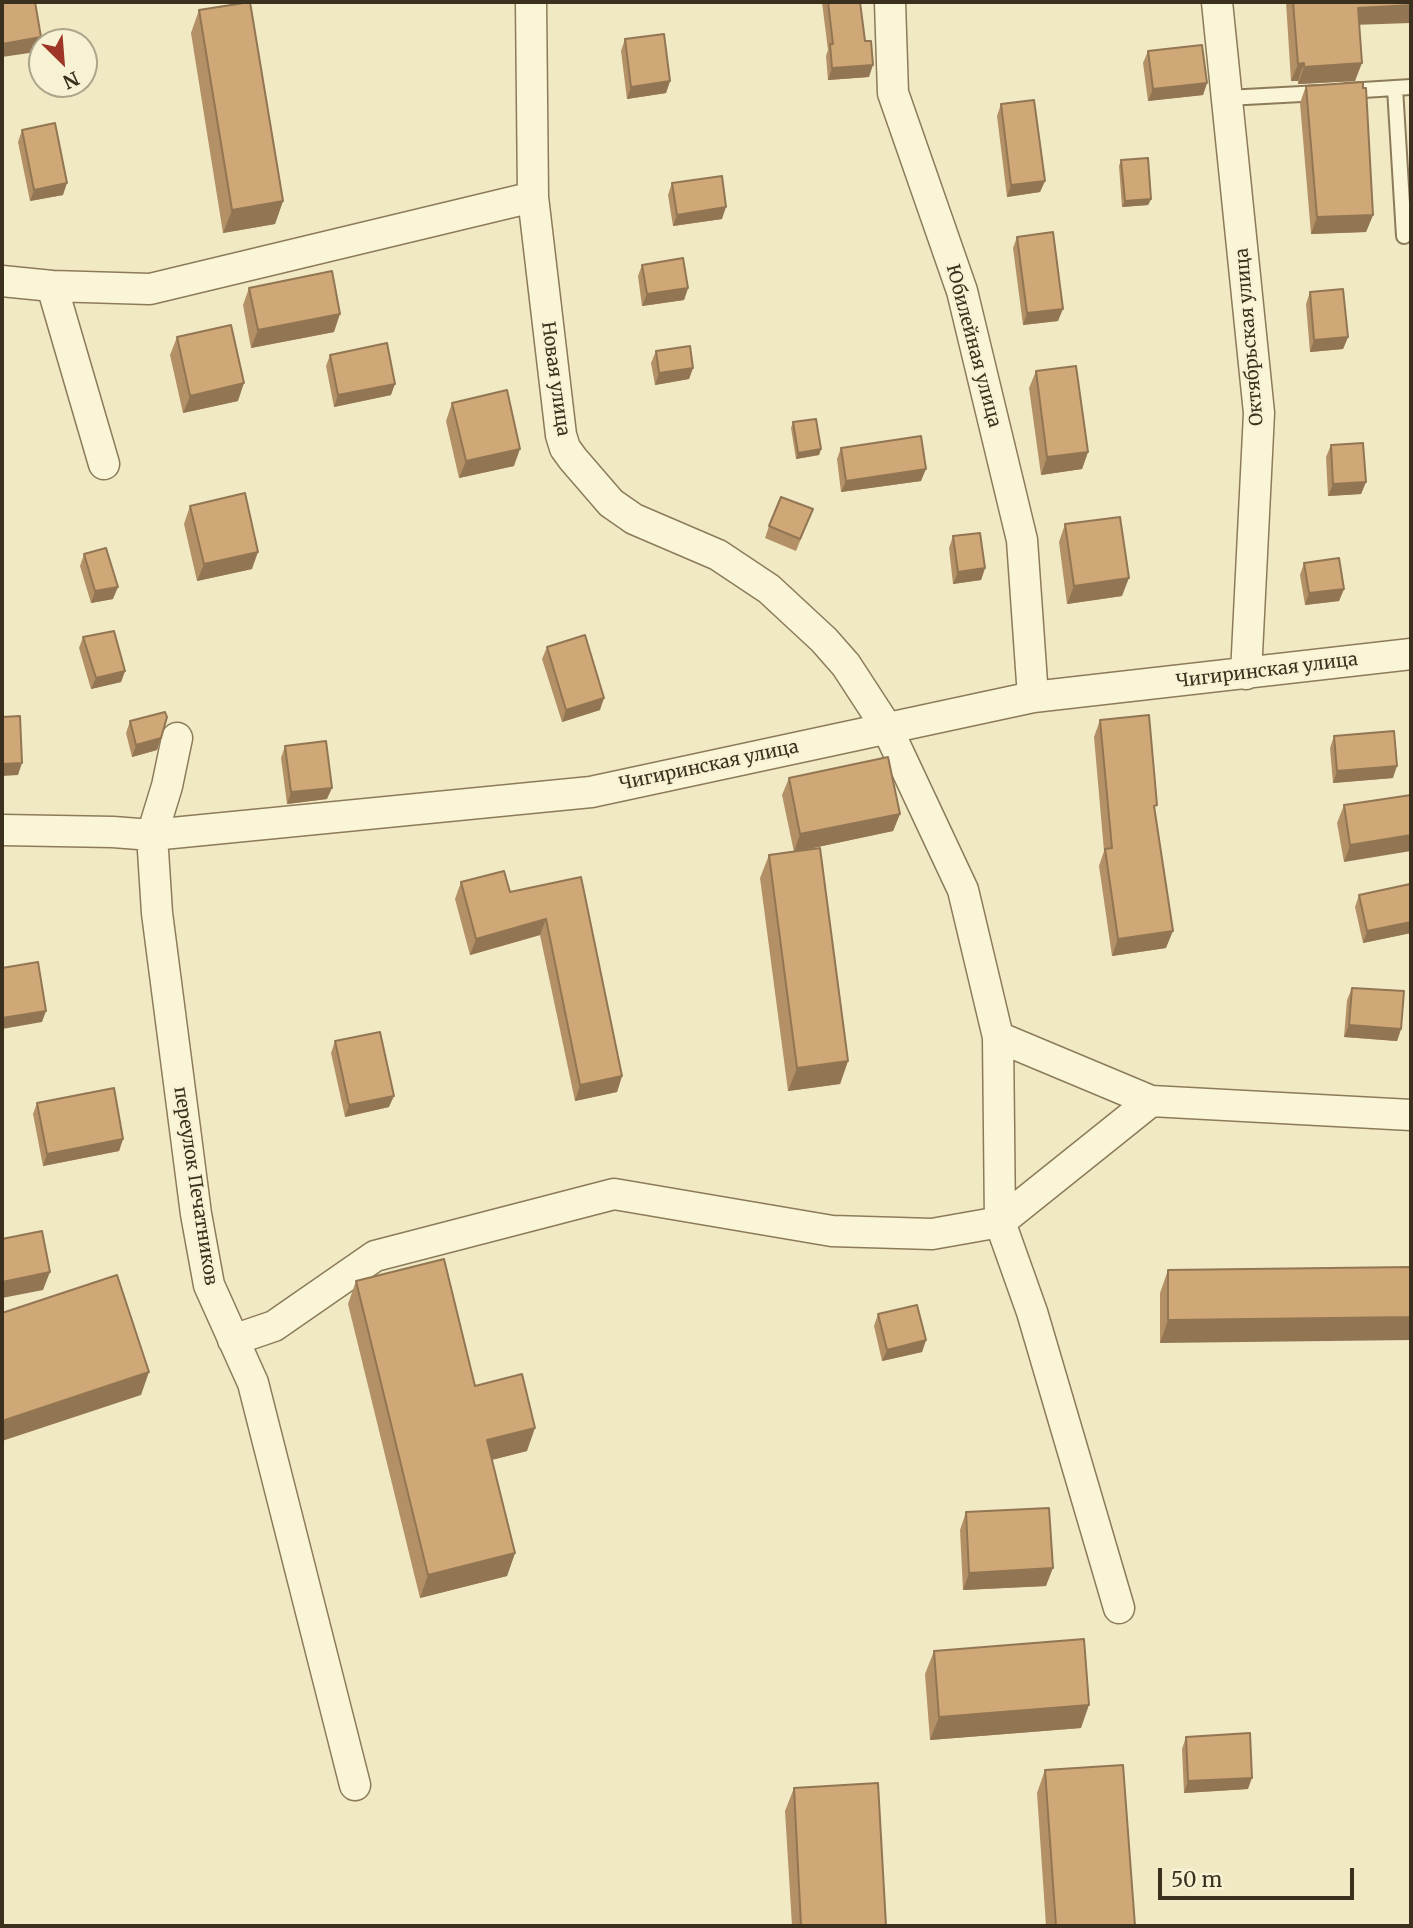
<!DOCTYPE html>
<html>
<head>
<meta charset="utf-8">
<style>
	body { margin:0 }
	#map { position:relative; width:1413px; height:1928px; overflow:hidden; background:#f0e9c3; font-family:Merriweather,serif }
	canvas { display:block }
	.frame { position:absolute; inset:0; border:4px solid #3b301e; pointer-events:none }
	.north { position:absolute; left:28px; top:28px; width:70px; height:70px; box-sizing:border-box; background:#f7f2d3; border:2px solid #aca48b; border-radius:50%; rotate:155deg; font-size:19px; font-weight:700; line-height:28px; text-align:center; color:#3b301e }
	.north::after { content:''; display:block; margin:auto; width:24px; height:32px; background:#9e3526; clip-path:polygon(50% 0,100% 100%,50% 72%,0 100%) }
	.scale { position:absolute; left:1158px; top:1868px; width:196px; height:32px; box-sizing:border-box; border:4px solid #3b301e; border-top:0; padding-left:9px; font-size:21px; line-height:24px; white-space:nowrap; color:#3b301e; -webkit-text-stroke:5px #f7f2d3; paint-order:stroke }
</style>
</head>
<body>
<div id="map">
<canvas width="1413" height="1928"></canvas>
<div class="frame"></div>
<div class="north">N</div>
<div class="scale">50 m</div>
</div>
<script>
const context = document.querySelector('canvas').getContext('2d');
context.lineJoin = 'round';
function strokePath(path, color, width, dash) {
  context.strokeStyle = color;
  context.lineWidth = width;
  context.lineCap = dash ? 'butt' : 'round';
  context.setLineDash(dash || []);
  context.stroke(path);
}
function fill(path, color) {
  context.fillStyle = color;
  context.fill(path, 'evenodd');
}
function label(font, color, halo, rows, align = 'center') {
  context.font = font + ' Merriweather,serif';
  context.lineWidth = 5;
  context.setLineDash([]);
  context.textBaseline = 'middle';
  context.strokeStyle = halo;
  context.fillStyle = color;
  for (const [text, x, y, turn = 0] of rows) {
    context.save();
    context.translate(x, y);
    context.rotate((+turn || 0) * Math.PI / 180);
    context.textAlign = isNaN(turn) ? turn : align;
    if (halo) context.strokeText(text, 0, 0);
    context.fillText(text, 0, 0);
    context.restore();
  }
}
const lane = new Path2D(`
	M1395,88L1404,236
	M1347,91L1411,87
	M1227,98L1320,93`);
const street = new Path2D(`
	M531,2L533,197L561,435L565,448L573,459L611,503L634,519L718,555L769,589L824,640L846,665L887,728L963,890L998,1037L1000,1222L1032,1312L1119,1608
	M890,2L893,93L962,291L1022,540L1033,697
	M1217,2L1259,413L1246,674
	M2,281L52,286L150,289L533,197
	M52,286L104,464
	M177,738L167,786L152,835L157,913L196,1214L209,1285L253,1383L355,1785
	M2,830L113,832L152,835L591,792L1033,697L1411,654
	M998,1037L1151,1101
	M233,1340L274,1326L375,1256L614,1194L832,1231L932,1234L1000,1222L1151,1101L1411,1115`);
strokePath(lane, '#8c7b59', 18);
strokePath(street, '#8c7b59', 33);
strokePath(lane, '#faf5d7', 14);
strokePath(street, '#faf5d7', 30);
fill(new Path2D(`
	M822,2H860L869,77L828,80L826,56L828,50Z
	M1286,2H1411L1359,25L1355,81L1298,84V81H1291Z
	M199,10L283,201L275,224L223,233L191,33Z
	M625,39L670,81L666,93L627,99L621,51Z
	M1148,51L1207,83L1203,95L1148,101L1143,63Z
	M1306,86L1373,215L1366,232L1311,234L1300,103Z
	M1001,104L1045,181L1040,192L1007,197L997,116Z
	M22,130L63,195L30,201L18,142Z
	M1121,160L1151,199L1148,205L1122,207L1119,166Z
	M672,183L722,219L673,226L668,195Z
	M1017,237L1058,321L1023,325L1013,248Z
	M642,265L688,288L684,300L642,306L638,276Z
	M249,288L334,332L251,348L243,305Z
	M1310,292L1348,337L1343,349L1310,352L1306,304Z
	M177,337L238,401L183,413L170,355Z
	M656,351L693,368L689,379L655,385L651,363Z
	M330,355L391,395L334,407L326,366Z
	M1036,371L1088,452L1082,469L1041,475L1029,388Z
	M452,403L514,466L459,478L446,421Z
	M793,422L821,449L819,455L796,459L791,428Z
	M1331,445L1366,482L1361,494L1328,496L1326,457Z
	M841,448L921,481L841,492L837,459Z
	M190,506L252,569L197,581L184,524Z
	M813,509L796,551L765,538L769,526Z
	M1065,524L1122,596L1067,604L1059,542Z
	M953,536L985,568L981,580L953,584L949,548Z
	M84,554L113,599L91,603L80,566Z
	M1304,563L1344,589L1339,601L1305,605L1300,575Z
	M83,637L125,671L121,682L91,689L79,648Z
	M547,647L600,710L562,722L542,659Z
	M1100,720L1155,811L1166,948L1112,956L1099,866L1104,851L1094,737Z
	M130,721L161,738L157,750L132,757L126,733Z
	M1334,736L1393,778L1333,783L1330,748Z
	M285,746L327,799L287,804L281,758Z
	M789,778L900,814L893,831L794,852L782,795Z
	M1411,795L1344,862L1337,823L1344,805Z
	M769,855L848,1061L840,1084L788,1091L760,878Z
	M581,877L622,1076L617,1092L575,1101L540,935L470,955L455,899L461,882L510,892Z
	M1411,892V933L1363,943L1355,907L1359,895Z
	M1352,988L1401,1029L1397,1041L1344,1037L1347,1000Z
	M335,1041L389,1107L345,1117L331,1053Z
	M37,1103L123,1139L119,1151L43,1166L33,1114Z
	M1411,1267L1160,1343V1293L1168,1270Z
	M356,1281L475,1386L527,1451L492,1460L515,1553L507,1576L420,1598L348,1304Z
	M878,1314L926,1340L922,1352L882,1361L874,1326Z
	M966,1512L1046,1586L963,1590L960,1530Z
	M934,1651L1081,1728L930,1740L925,1674Z
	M1186,1737L1248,1789L1184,1793L1182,1749Z
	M1045,1770L1135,1926H1046L1037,1793Z
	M794,1788L886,1926H792L785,1811Z`), '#b39066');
fill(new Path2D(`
	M1411,5V23L1352,25L1358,8Z
	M41,37L36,52L2,57V44Z
	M1304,63L1298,81H1291L1298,64Z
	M1362,63L1355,81L1298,84L1304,67Z
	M873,65L869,77L828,80L832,68Z
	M670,81L666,93L627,99L631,87Z
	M1207,83L1203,95L1148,101L1153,89Z
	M1045,181L1040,192L1007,197L1011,185Z
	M67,183L63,195L30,201L34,190Z
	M1151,199L1148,205L1122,207L1125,201Z
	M283,201L275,224L223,233L232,210Z
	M726,207L722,219L673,226L677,215Z
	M1373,215L1366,232L1311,234L1317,217Z
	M688,288L684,300L642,306L647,294Z
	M1063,309L1058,321L1023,325L1027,313Z
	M340,314L334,332L251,348L258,330Z
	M1348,337L1343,349L1310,352L1314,340Z
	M693,368L689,379L655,385L659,373Z
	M244,383L238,401L183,413L190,396Z
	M395,384L391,395L334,407L338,395Z
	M520,449L514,466L459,478L466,461Z
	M821,449L819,455L796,459L798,453Z
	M1088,452L1082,469L1041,475L1047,457Z
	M926,469L921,481L841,492L846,481Z
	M1366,482L1361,494L1328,496L1333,484Z
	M258,552L252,569L197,581L204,564Z
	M985,568L981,580L953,584L958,572Z
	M1129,578L1122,596L1067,604L1074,586Z
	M118,587L113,599L91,603L95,591Z
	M1344,589L1339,601L1305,605L1309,593Z
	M125,671L121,682L91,689L96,678Z
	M604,698L600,710L562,722L566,710Z
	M161,738L157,750L132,757L136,745Z
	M22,763L18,775L2,776V764Z
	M1397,766L1393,778L1333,783L1337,771Z
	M332,788L327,799L287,804L291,792Z
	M900,814L893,831L794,852L800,834Z
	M1411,835V851L1344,862L1350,845Z
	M546,919L540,935L470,955L476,939Z
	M1411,922V933L1363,943L1367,931Z
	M1173,931L1166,948L1112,956L1118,939Z
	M46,1011L42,1022L2,1029V1018Z
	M1349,1025L1401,1029L1397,1041L1344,1037Z
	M848,1061L840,1084L788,1091L797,1068Z
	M622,1076L617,1092L575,1101L580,1085Z
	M394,1096L389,1107L345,1117L349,1105Z
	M123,1139L119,1151L43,1166L47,1154Z
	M50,1272L43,1290L2,1298V1282Z
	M1411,1317V1340L1160,1343L1168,1320Z
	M926,1340L922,1352L882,1361L887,1350Z
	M149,1372L141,1395L2,1441V1421Z
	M535,1428L527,1451L479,1463L487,1440Z
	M515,1553L507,1576L420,1598L428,1575Z
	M1053,1568L1046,1586L963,1590L969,1573Z
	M1089,1705L1081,1728L930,1740L939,1717Z
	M1252,1778L1248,1789L1184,1793L1188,1781Z`), '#927653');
const building = new Path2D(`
	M2,2H35L41,37L2,44Z
	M250,2L283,201L232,210L199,10Z
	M828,2H860L865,41H871L873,65L832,68L830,44H833Z
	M1293,2H1411V5L1358,8L1362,63L1304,67V63L1298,64Z
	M664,34L670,81L631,87L625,39Z
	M1202,45L1207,83L1153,89L1148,51Z
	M1363,82V88H1366L1373,215L1317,217L1306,86Z
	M1034,100L1045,181L1011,185L1001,104Z
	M55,123L67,183L34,190L22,130Z
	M1148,158L1151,199L1125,201L1121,160Z
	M722,176L726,207L677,215L672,183Z
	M1053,232L1063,309L1027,313L1017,237Z
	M683,258L688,288L647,294L642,265Z
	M332,271L340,314L258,330L249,288Z
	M1343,289L1348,337L1314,340L1310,292Z
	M231,325L244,383L190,396L177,337Z
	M387,343L395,384L338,395L330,355Z
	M690,346L693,368L659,373L656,351Z
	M1076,366L1088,452L1047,457L1036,371Z
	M507,390L520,449L466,461L452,403Z
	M816,419L821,449L798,453L793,422Z
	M921,436L926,469L846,481L841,448Z
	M1363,443L1366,482L1333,484L1331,445Z
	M245,493L258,552L204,564L190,506Z
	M781,497L813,509L800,539L769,526Z
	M1120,517L1129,578L1074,586L1065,524Z
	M980,533L985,568L958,572L953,536Z
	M106,548L118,587L95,591L84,554Z
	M1339,558L1344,589L1309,593L1304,563Z
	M114,631L125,671L96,678L83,637Z
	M585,635L604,698L566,710L547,647Z
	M165,712L167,717L161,738L136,745L130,721Z
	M1149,715L1157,805L1154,806L1173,931L1118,939L1105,849L1112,848L1100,720Z
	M20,716L22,763L2,764V717Z
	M1394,731L1397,766L1337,771L1334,736Z
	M326,741L332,788L291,792L285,746Z
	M888,757L900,814L800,834L789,778Z
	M1411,795V835L1350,845L1344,805Z
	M820,848L848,1061L797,1068L769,855Z
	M504,871L510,892L581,877L622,1076L580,1085L546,919L476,939L461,882Z
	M1410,884L1411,892V922L1367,931L1359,895Z
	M38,962L46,1011L2,1018V968Z
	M1352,988L1404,991L1401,1029L1349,1025Z
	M380,1032L394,1096L349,1105L335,1041Z
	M114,1088L123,1139L47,1154L37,1103Z
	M42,1231L50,1272L2,1282V1239Z
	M444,1259L475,1386L522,1374L535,1428L487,1440L515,1553L428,1575L356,1281Z
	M1411,1267V1317L1168,1320V1270Z
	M117,1275L149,1372L2,1421V1313Z
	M917,1305L926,1340L887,1350L878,1314Z
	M1049,1508L1053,1568L969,1573L966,1512Z
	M1084,1639L1089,1705L939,1717L934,1651Z
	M1250,1733L1252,1778L1188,1781L1186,1737Z
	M1123,1765L1135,1926H1056L1045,1770Z
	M878,1783L886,1926H801L794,1788Z`);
fill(building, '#d0a877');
strokePath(building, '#927653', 2);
label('18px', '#3b301e', '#f7f2d3', [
	["Октябрьская улица",1250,337,-95],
	["Юбилейная улица",973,346,75],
	["Новая улица",555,379,82],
	["Чигиринская улица",1267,671,-7],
	["Чигиринская улица",709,766,-12],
	["переулок Печатников",195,1186,81]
]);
</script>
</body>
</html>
